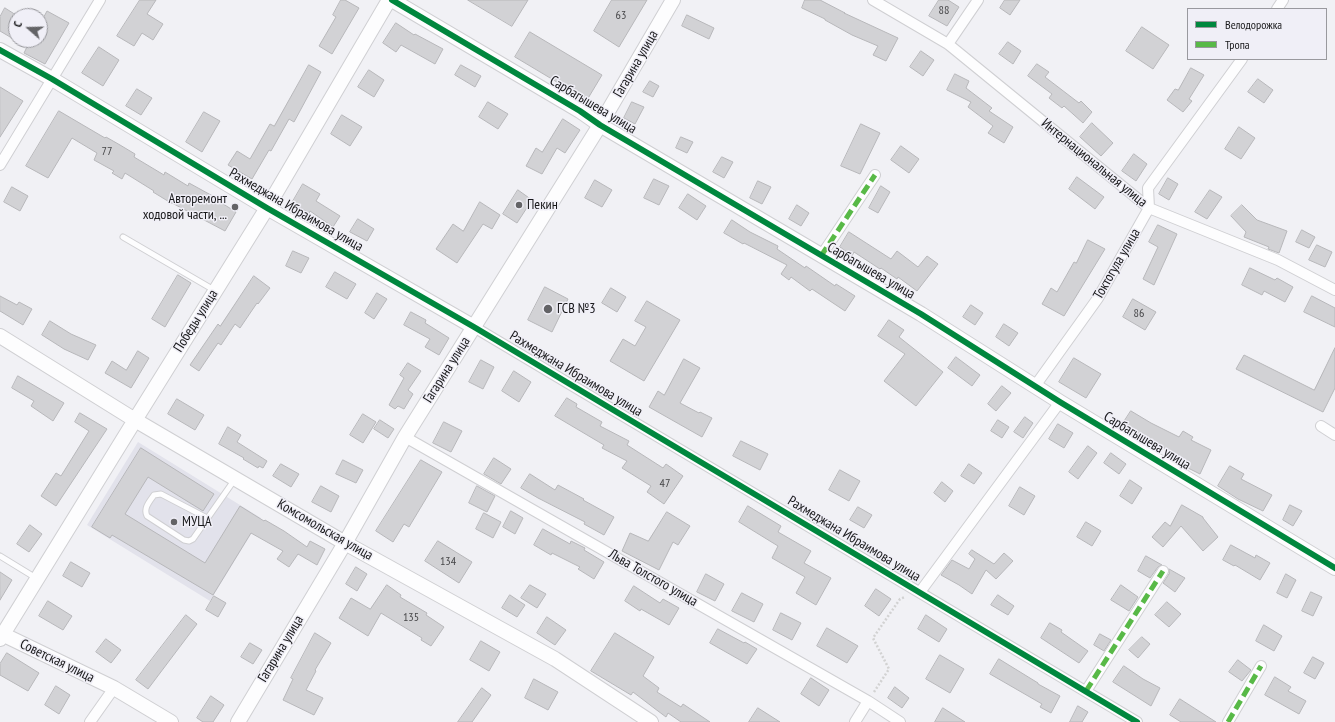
<!DOCTYPE html>
<html>
<head>
<meta charset="utf-8">
<style>
	body { margin:0 }
	#map { position:relative; width:1335px; height:722px; overflow:hidden; background:#f1f1f5; font-family:"PT Sans Narrow",sans-serif }
	canvas { display:block }
	.legend { position:absolute; left:1187px; top:8px; width:140px; height:52px; box-sizing:border-box; background:#f0eff7; border:1px solid #99999e; margin:0; padding:5px 7px; list-style:none; font-size:12px; color:#171719 }
	.legend li { display:flex; align-items:center; gap:8px; height:20px }
	.legend b { width:20px; border:1px solid #99999e }
	.north { position:absolute; left:8px; top:8px; width:40px; height:40px; box-sizing:border-box; background:#f0eff7; border:1px solid #99999e; border-radius:50%; rotate:290deg; font-size:11px; font-weight:700; line-height:16px; text-align:center; color:#171719 }
	.north::after { content:''; display:block; margin:auto; width:14px; height:18px; background:#636366; clip-path:polygon(50% 0,100% 100%,50% 72%,0 100%) }
</style>
</head>
<body>
<div id="map">
<canvas width="1335" height="722"></canvas>
<ul class="legend">
<li><b style="height:5px;background:#00873e"></b>Велодорожка</li>
<li><b style="height:5px;background:#58b947"></b>Тропа</li>
</ul>
<div class="north">С</div>
</div>
<script>
const context = document.querySelector('canvas').getContext('2d');
context.lineJoin = 'round';
function fill(path, color) {
  context.fillStyle = color;
  context.fill(path, 'evenodd');
}
function strokePath(path, color, width, dash) {
  context.strokeStyle = color;
  context.lineWidth = width;
  context.lineCap = dash ? 'butt' : 'round';
  context.setLineDash(dash || []);
  context.stroke(path);
}
function label(font, color, halo, rows, align = 'center') {
  context.font = font + ' "PT Sans Narrow",sans-serif';
  context.lineWidth = 3;
  context.setLineDash([]);
  context.textBaseline = 'middle';
  context.strokeStyle = halo;
  context.fillStyle = color;
  for (const [text, x, y, turn = 0] of rows) {
    context.save();
    context.translate(x, y);
    context.rotate((+turn || 0) * Math.PI / 180);
    context.textAlign = isNaN(turn) ? turn : align;
    if (halo) context.strokeText(text, 0, 0);
    context.fillText(text, 0, 0);
    context.restore();
  }
}
fill(new Path2D(`
	M138,442L261,518L210,601L87,525Z`), '#e2e2eb');
const building = new Path2D(`
	M140,0H156L147,14L163,24L153,40L142,33L134,46L117,36Z
	M341,0H345L359,8L332,54L319,46L336,17L333,15Z
	M468,0H528L512,26Z
	M612,0H647L619,47L594,31Z
	M805,0H820L845,13H844L898,38L886,61L873,55L878,46L852,35L825,20V19L802,8Z
	M939,0H948L959,7L947,26L929,16Z
	M1005,0H1020L1010,15L1000,8Z
	M5,8L16,15V40H40V24L47,11L69,23L45,64L24,53L27,47L0,31V17Z
	M687,15L714,28L709,39L682,26Z
	M396,23L414,35L415,34L443,49L435,64L401,45L396,52L383,43Z
	M1142,27L1169,45L1153,69L1126,51Z
	M530,32L602,75L587,100L515,57Z
	M1008,42L1021,51L1013,64L999,54Z
	M99,47L119,60L103,86L82,73Z
	M921,51L934,60L923,76L910,67Z
	M1037,64L1049,72L1045,77L1079,103L1081,101L1092,112L1083,123L1064,106L1062,108L1049,98L1052,94L1028,76Z
	M309,65L321,72L294,122L289,119L271,151L269,150L252,179L228,165L237,151L250,159L270,124L274,126Z
	M461,65L481,76L475,87L455,75Z
	M1191,68L1204,75L1189,99L1192,101L1183,112L1167,100L1175,89L1178,90Z
	M369,70L384,80L374,97L358,87Z
	M955,74L969,81L966,88L992,108L989,111L1013,127L1004,143L988,133L993,126L968,107L971,102L947,90Z
	M1258,79L1273,90L1264,103L1248,92Z
	M650,81L659,86L653,97L643,92Z
	M0,87L23,101L0,137Z
	M137,89L152,98L141,115L126,106Z
	M488,102L508,114L498,129L479,117Z
	M632,102L644,107L635,124L624,118Z
	M59,111L105,138L106,137L120,145L135,154L134,157L164,175L165,172L188,186L189,183L220,200V202L236,212L225,231L172,203H171L153,192L154,191L125,173L122,179L112,173L114,171L94,160L97,153L72,138L48,178L26,166Z
	M204,112L220,121L202,152L186,142Z
	M342,115L362,127L350,146L331,134Z
	M563,119L580,130L565,153L557,148L542,174L526,166L536,148L542,152Z
	M1092,123L1113,143L1101,156L1080,137Z
	M861,124L880,133L860,174L841,166Z
	M1239,127L1255,138L1241,159L1225,149Z
	M681,137L693,142L687,153L676,148Z
	M901,146L919,159L909,173L891,160Z
	M1134,154L1147,164L1136,181L1122,171Z
	M722,157L733,162L724,178L713,172Z
	M1077,177L1104,197L1095,209L1069,189Z
	M1168,178L1178,184L1169,200L1159,194Z
	M654,179L669,186L659,205L644,198Z
	M595,180L612,190L602,207L585,198Z
	M758,181L771,187L762,204L750,198Z
	M303,184L320,194L316,201L340,216L333,227L310,211L309,213L292,203Z
	M881,186L890,192L878,213L869,208Z
	M12,187L28,196L20,211L4,202Z
	M518,190L532,200L517,223L503,214Z
	M1210,190L1222,197L1207,219L1195,212Z
	M688,194L706,206L697,220L679,208Z
	M480,202L500,215L492,229L483,224L457,263L436,249L453,224L463,231Z
	M797,205L809,213L801,226L789,219Z
	M1242,205L1257,220L1287,231L1279,253L1268,249L1269,247L1244,237L1246,232L1231,216Z
	M358,219L374,229L367,241L350,232Z
	M732,220L750,232L778,246L777,249L805,268L806,266L835,286L836,284L855,296L845,311L812,289L810,291L791,277L789,280L781,274L787,265L744,243L743,244L724,233Z
	M1158,225L1177,234L1154,285L1143,279L1158,247L1149,242Z
	M1302,230L1315,237L1309,248L1296,242Z
	M849,232L891,259L897,251L918,267L927,256L938,264L917,291L898,277L897,279L881,268L880,269L854,252L852,256L840,247Z
	M1088,240L1105,249L1064,316L1042,304L1051,288L1057,292L1074,262L1076,263Z
	M1317,245L1332,252L1325,267L1309,260Z
	M293,251L309,258L301,273L286,266Z
	M1250,268L1275,280L1277,278L1293,287L1285,302L1264,291L1262,295L1242,285Z
	M335,272L356,284L347,299L326,287Z
	M178,275L191,283L165,327L152,319Z
	M254,276L270,288L258,304L257,303L240,328L235,324L221,345L218,343L199,371L190,365L218,324L220,326Z
	M545,287L568,299L552,332L528,320Z
	M611,288L626,297L617,312L602,303Z
	M377,293L387,299L374,319L365,313Z
	M0,296L17,305L19,302L32,309L23,325L0,311Z
	M1312,296L1335,308V327L1304,312Z
	M1133,299L1156,312L1145,330L1123,317Z
	M647,301L680,320L644,381L610,361L623,339L635,346L646,327L635,321Z
	M971,305L983,313L975,325L963,317Z
	M411,312L426,320L425,323L449,338L439,355L425,347L430,339L404,325Z
	M889,320L904,330L899,337L943,372L916,406L884,381L905,354L878,336Z
	M50,321L71,334L96,345L88,360L64,349L42,335Z
	M1004,324L1018,333L1009,346L996,337Z
	M1335,348V388L1323,412L1236,369L1244,355L1314,390Z
	M138,351L149,358L131,388L105,373L112,361L126,370Z
	M956,357L980,375L972,386L948,368Z
	M1074,358L1101,374L1086,398L1059,382Z
	M684,359L700,368L680,403L699,413L700,412L712,418L702,437L649,407L658,391L664,395Z
	M481,360L494,367L483,389L469,382Z
	M408,363L421,371L408,390L413,394L404,409L398,406L395,409L389,405L404,378L400,375Z
	M514,371L531,382L519,402L502,391Z
	M18,376L64,403L53,421L31,406L34,401L12,388Z
	M1002,386L1011,393L996,411L988,404Z
	M567,398L577,404L576,407L602,422L600,426L629,441L627,445L663,468L666,464L683,476L664,504L647,492L651,486L622,468L627,461L602,448L604,445L555,416Z
	M177,399L204,415L195,430L168,414Z
	M1131,411L1151,423L1179,437L1183,431L1193,437L1191,440L1211,450L1200,474L1186,467L1188,463L1161,446L1160,448L1147,442L1148,440L1122,425Z
	M80,413L107,429L56,506L41,496L56,473L61,476L89,431L75,422Z
	M363,414L376,422L363,443L350,435Z
	M1025,417L1033,423L1023,438L1014,432Z
	M380,420L394,429L388,438L374,429Z
	M998,420L1009,427L1002,438L991,431Z
	M444,422L462,431L451,452L433,443Z
	M1058,424L1073,433L1064,448L1049,439Z
	M228,427L241,435L237,442L267,461L263,468L259,466L258,468L243,459L244,458L219,444Z
	M741,441L768,454L760,470L733,456Z
	M1088,446L1097,453L1078,479L1069,472Z
	M141,448L214,494L203,511L148,477L125,514L205,563L240,506L264,521L265,520L284,531L307,547L310,541L325,549L317,565L298,554L289,567L277,559L283,551L251,533L213,595L112,535L110,538L92,527Z
	M1111,453L1126,464L1119,474L1104,463Z
	M494,458L511,469L501,484L484,474Z
	M343,460L363,470L356,483L336,474Z
	M421,460L442,472L409,527L404,524L393,542L376,531Z
	M281,464L299,474L291,487L273,476Z
	M969,464L982,473L974,484L961,476Z
	M1230,466L1244,474L1241,479L1272,495L1263,511L1238,499L1218,486Z
	M840,470L860,481L849,501L829,490Z
	M530,474L555,490L558,485L584,499L583,500L614,517L604,535L584,524L585,522L538,498L521,488Z
	M1130,480L1142,488L1132,504L1120,496Z
	M942,482L953,491L945,502L934,493Z
	M321,486L339,496L331,512L312,502Z
	M477,486L495,496L487,512L469,503Z
	M1020,487L1035,496L1024,515L1009,506Z
	M1182,505L1203,517V518L1218,537L1203,551L1181,526L1163,547L1152,537L1165,522L1170,526Z
	M1290,505L1302,511L1293,526L1283,520Z
	M748,506L781,526L778,532L811,551L804,563L831,578L816,605L796,593L805,577L772,558L778,546L739,522Z
	M858,507L872,515L864,528L850,520Z
	M511,511L523,518L515,534L503,527Z
	M667,512L690,526L678,545L673,542L659,570L622,551L630,533L648,541Z
	M484,513L501,522L493,538L476,529Z
	M1086,522L1101,531L1092,546L1077,537Z
	M30,525L42,534L29,552L17,544Z
	M543,529L570,544L571,541L585,548L584,550L604,562L594,579L578,569L580,567L552,553L551,555L534,545Z
	M438,541L472,562L459,583L425,561Z
	M1231,545L1255,558L1256,555L1270,563L1260,580L1235,565L1234,566L1223,560Z
	M972,550L994,564L1004,553L1013,561L996,579L986,570L972,594L959,585L941,575L952,560L969,569L975,559L969,554Z
	M1146,556L1162,565L1158,567L1150,578L1138,571Z
	M71,562L90,573L82,587L63,576Z
	M356,567L367,574L357,591L346,584Z
	M1169,569L1185,578L1175,592L1163,583L1169,574Z
	M0,572L12,580L0,600Z
	M706,574L724,584L715,601L697,592Z
	M1286,574L1296,580L1287,598L1277,593Z
	M387,585L401,595L400,597L427,613L426,615L444,627L431,646L421,640L422,638L381,613L368,636L339,618L351,598L370,609Z
	M530,585L546,594L537,608L521,598Z
	M1121,585L1138,597L1129,611L1111,600Z
	M634,586L660,603L663,599L679,608L669,625L641,609L640,611L625,601Z
	M876,589L891,599L879,616L865,606Z
	M1311,592L1322,597L1313,616L1302,611Z
	M742,593L763,604L754,622L732,611Z
	M510,595L525,605L517,617L502,608Z
	M998,595L1014,606L1008,615L991,605Z
	M214,596L226,603L218,617L206,610Z
	M48,601L72,616L63,630L39,616Z
	M1167,602L1181,614L1169,627L1155,615Z
	M781,613L801,623L792,640L773,630Z
	M186,615L197,624L148,689L136,680Z
	M926,615L947,629L939,642L918,629Z
	M547,617L566,630L555,645L537,633Z
	M1050,623L1062,630L1061,632L1088,651L1079,663L1041,638Z
	M1264,625L1282,636L1274,651L1256,641Z
	M827,628L858,646L847,663L817,646Z
	M718,629L744,643L745,642L757,649L747,664L710,643Z
	M315,633L331,643L315,670L316,671L306,690L323,698L314,715L283,700L293,679L291,678Z
	M615,633L654,657L643,676L659,688L657,692L681,707L683,704L710,722H681L668,713L666,717L654,708L633,692L631,695L591,671Z
	M1100,634L1111,640L1104,651L1094,645Z
	M1142,637L1150,644L1138,658L1129,650Z
	M106,639L121,650L111,663L96,652Z
	M481,641L500,652L489,671L470,660Z
	M250,643L262,650L253,664L241,657Z
	M7,653L39,673L28,691L0,675V664Z
	M940,655L964,669L950,693L926,679Z
	M1313,657L1324,663L1315,679L1304,673Z
	M999,659L1038,683V684L1060,696L1051,713L1040,707L1042,704L990,674Z
	M1238,660L1251,670L1242,681L1229,672Z
	M1124,666L1143,679L1160,688L1151,706L1113,682Z
	M1275,677L1291,687L1288,691L1306,701L1299,714L1265,695Z
	M811,678L829,690L819,706L801,694Z
	M534,679L558,692L548,710L525,698Z
	M56,686L70,695L59,714L45,705Z
	M895,687L909,698L902,708L888,698Z
	M482,688L491,695L472,722H458Z
	M211,696L224,705L213,722H203L197,718Z
	M1180,699L1216,722H1181L1170,715Z
	M1078,706L1088,712L1082,722H1070Z
	M758,708L780,722H749Z
	M943,708L965,722H935Z`);
fill(building, '#d2d2d5');
strokePath(building, '#b7b7ba', 1);
const lane = new Path2D(`
	M123,237L214,290
	M207,518L161,494L154,495C150,501 143,508 147,516L184,540L189,541L193,539L235,479
	M0,556L36,578`);
const street = new Path2D(`
	M873,0L948,44L1149,208L1278,260L1335,290
	M1277,9L1283,0
	M948,44L978,0
	M0,165L100,0
	M821,256L875,175
	M474,327L1137,722
	M1035,386L1098,298L1149,208L1148,188L1242,59
	M1321,426L1335,435
	M405,437L868,701L900,722
	M920,592L1060,402
	M1086,691L1163,571
	M90,722L114,688
	M855,722L868,701
	M1228,722L1261,666`);
const secondary = new Path2D(`
	M392,0L580,111L600,125L921,314L1060,402L1335,568
	M0,50L52,79L267,208L474,327
	M0,336L135,420L345,543L555,659L651,722
	M0,633L114,688L171,722
	M0,639L135,420L267,208L389,0
	M238,722L345,543L405,437L600,125L673,0`);
strokePath(lane, '#cfcfd2', 7);
strokePath(street, '#cfcfd2', 12);
strokePath(secondary, '#cfcfd2', 16);
strokePath(new Path2D(`
	M874,692L889,669L873,638L900,599L905,597`), '#d2d2d2', 2.5, [2, 2]);
strokePath(lane, '#fdfdfe', 5);
strokePath(street, '#fdfdfe', 10);
strokePath(secondary, '#fdfdfe', 14);
strokePath(new Path2D(`
	M821,256L875,175
	M1086,691L1163,571
	M1228,722L1261,666`), '#58b947', 5, [10, 5]);
strokePath(new Path2D(`
	M392,0L580,111L600,125L921,314L1060,402L1335,568
	M0,50L52,79L267,208L474,327L1137,722`), '#00873e', 6);
for (const [x, y, r, color] of [
	[519,205,4,"#636366"],
	[235,207,4,"#636366"],
	[548,309,5,"#636366"],
	[174,522,4,"#636366"]
]) {
  const dot = new Path2D();
  dot.arc(x, y, r, 0, 2 * Math.PI);
  context.fillStyle = color;
  context.fill(dot);
  strokePath(dot, '#f0eff7', 1.5);
}
label('12px', '#464648', null, [
	["88",944,11],
	["63",621,16],
	["77",107,152],
	["86",1139,314],
	["47",665,484],
	["134",448,562],
	["135",411,618]
]);
label('14px', '#171719', '#f0eff7', [
	["Гагарина улица",636,64,-60],
	["Сарбагышева улица",593,105,31],
	["Интернациональная улица",1094,163,39],
	["Рахмеджана Ибраимова улица",296,210,30],
	["Токтогула улица",1117,264,-60],
	["Сарбагышева улица",871,271,30],
	["Победы улица",196,321,-58],
	["Гагарина улица",447,370,-58],
	["Рахмеджана Ибраимова улица",576,374,31],
	["Сарбагышева улица",1147,441,31],
	["Комсомольская улица",325,530,30],
	["Рахмеджана Ибраимова улица",854,539,31],
	["Льва Толстого улица",653,578,30],
	["Гагарина улица",281,649,-59],
	["Советская улица",57,661,26]
]);
label('14px', '#171719', '#f0eff7', [
	["Авторемонт",227,199,"right"],
	["ходовой части, ...",227,215,"right"],
	["Пекин",527,205],
	["ГСВ №3",557,309],
	["МУЦА",182,522]
], 'left');
</script>
</body>
</html>
